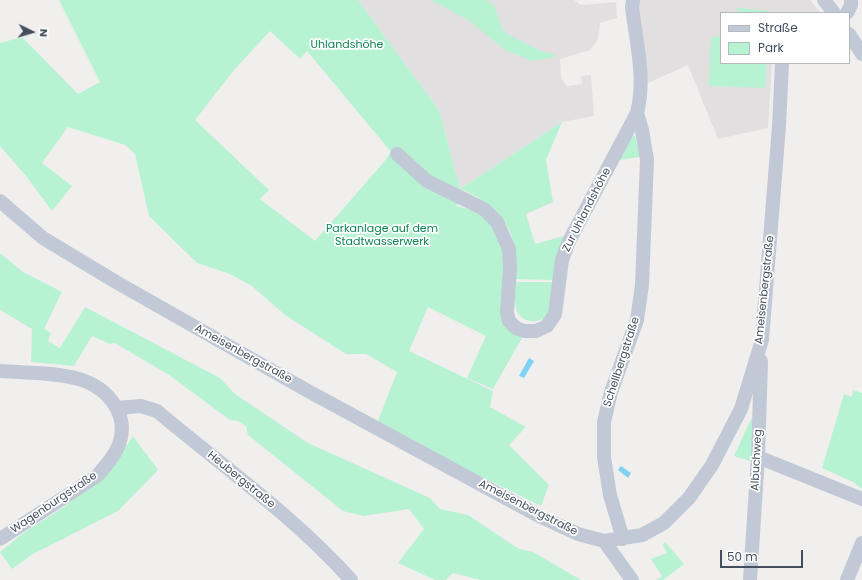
<!DOCTYPE html>
<html>
<head>
<meta charset="utf-8">
<style>
	body { margin:0 }
	#map { position:relative; width:862px; height:580px; overflow:hidden; background:#f1eeee; font-family:Poppins,sans-serif }
	canvas { display:block }
	.legend { position:absolute; left:720px; top:12px; width:130px; height:52px; box-sizing:border-box; background:#fff; border:1px solid #b4b9be; margin:0; padding:5px 7px; list-style:none; font-size:12px; color:#444f5d }
	.legend li { display:flex; align-items:center; gap:8px; height:20px }
	.legend b { width:20px; border:1px solid #b4b9be }
	.north { position:absolute; left:12px; top:12px; width:40px; height:40px; -webkit-text-stroke:3px #fff; paint-order:stroke; rotate:95deg; font-size:11px; font-weight:700; line-height:16px; text-align:center; color:#444f5d }
	.north::after { content:''; display:block; margin:auto; width:14px; height:18px; background:#444f5d; clip-path:polygon(50% 0,100% 100%,50% 72%,0 100%) }
	.scale { position:absolute; left:720px; top:550px; width:83px; height:18px; box-sizing:border-box; border:2px solid #444f5d; border-top:0; padding-left:5px; font-size:12px; line-height:14px; white-space:nowrap; color:#444f5d; -webkit-text-stroke:3px #fff; paint-order:stroke }
</style>
</head>
<body>
<div id="map">
<canvas width="862" height="580"></canvas>
<ul class="legend">
<li><b style="height:5px;background:#c0c9d5"></b>Straße</li>
<li><b style="height:11px;background:#b7f3d3"></b>Park</li>
</ul>
<div class="north">N</div>
<div class="scale">50 m</div>
</div>
<script>
const context = document.querySelector('canvas').getContext('2d');
context.lineJoin = 'round';
function fill(path, color) {
  context.fillStyle = color;
  context.fill(path, 'evenodd');
}
function strokePath(path, color, width, dash) {
  context.strokeStyle = color;
  context.lineWidth = width;
  context.lineCap = dash ? 'butt' : 'round';
  context.setLineDash(dash || []);
  context.stroke(path);
}
function label(font, color, halo, rows, align = 'center') {
  context.font = font + ' Poppins,sans-serif';
  context.lineWidth = 3.5;
  context.setLineDash([]);
  context.textBaseline = 'middle';
  context.strokeStyle = halo;
  context.fillStyle = color;
  for (const [text, x, y, turn = 0] of rows) {
    context.save();
    context.translate(x, y);
    context.rotate((+turn || 0) * Math.PI / 180);
    context.textAlign = isNaN(turn) ? turn : align;
    if (halo) context.strokeText(text, 0, 0);
    context.fillText(text, 0, 0);
    context.restore();
  }
}
fill(new Path2D(`
	M358,0H574L581,5L616,2L617,18L600,23L598,39L590,50L560,59L561,78L567,86L582,84L581,76L591,75L594,116L562,122L460,189L439,110Z
	M639,0H810L821,13H721V63H772L768,128L718,139L688,65L648,83L637,9Z`), '#e2dfe0');
fill(new Path2D(`
	M59,0H358L439,110L460,189L562,122L546,160L553,202L526,214L535,244L564,236L553,280L516,279C519,232 504,207 460,189V202L456,206L480,212L495,226L506,250L503,306L523,336L493,389L467,378L486,336L428,307L409,351L493,391L490,407L526,427L509,445L549,485L541,506L454,463L378,421L397,372L366,354H346L285,315L252,286L230,274L197,263L149,216L135,154L125,145L68,127L42,163L72,186L52,211L26,176L0,146V43L22,37L78,94L100,82ZM270,31L300,59L307,51L391,152L383,163L315,241L260,199L269,190L195,120L234,70Z
	M431,0H486L493,4L504,32L540,51L554,54L556,57L532,61L505,50L468,20Z
	M737,8L769,11V13H738Z
	M721,36V63H767L765,88L709,86L711,37Z
	M632,136H635L640,157L619,160Z
	M0,253L23,272L62,292L44,329L51,333L48,341L60,348L85,307L220,378L235,394L308,443L430,498L440,509L468,515L519,549L533,552L581,580H481L453,573L446,580H435L398,563L424,529L409,509L363,516L343,511L248,435L246,426L238,421L230,420L169,375L115,343L110,344L92,336L74,366L31,362L32,329L0,310Z
	M516,282H553L548,316C542,320 537,322 530,321C511,318 515,296 516,282Z
	M853,390L862,393V489L853,482L822,468L844,394L852,397Z
	M753,418V462L734,456L751,419Z
	M133,436L158,470L118,511L33,554L12,569L0,552L26,531L58,511L105,476Z
	M665,542L684,564L663,580H656L662,576L651,559L667,553L663,545Z`), '#b7f3d3');
fill(new Path2D(`
	M529,358L534,361L524,378L519,376Z
	M621,466L631,473L628,478L618,470Z`), '#80d2f4');
strokePath(new Path2D(`
	M824,0L834,13
	M847,13L851,5V0
	M849,34L862,54
	M397,154L427,181L484,209L497,222L509,249L510,268L507,313L509,321L516,328L524,331H536L547,326L555,314L562,260L569,241L637,113C646,78 636,42 632,7L633,0
	M0,201L43,238L116,282L308,391L541,517L578,534L604,541L642,535L664,523L689,498L712,465L741,409L762,340L779,126L782,63
	M0,371C26,373 54,372 79,379C109,388 132,417 117,449C112,459 105,467 97,476L0,539
	M117,408L141,406L157,411C222,466 294,516 351,580
	M758,457L862,499
	M623,539L610,495L604,457V422L611,392L637,320L642,285L647,160L642,130L637,113
	M604,541L632,580
	M750,580L758,457L761,361
	M847,580L862,543`), '#c0c9d5', 14);
label('11px', '#0e8654', '#fff', [
	["Uhlandshöhe",347,45],
	["Parkanlage auf dem",382,229],
	["Stadtwasserwerk",382,242]
]);
label('11px', '#444f5d', '#fff', [
	["Zur Uhlandshöhe",587,210,-63],
	["Ameisenbergstraße",765,290,-84],
	["Ameisenbergstraße",243,354,29],
	["Schellbergstraße",622,362,-72],
	["Albuchweg",757,460,-87],
	["Heubergstraße",241,480,39],
	["Wagenburgstraße",54,503,-34],
	["Ameisenbergstraße",528,508,27]
]);
</script>
</body>
</html>
